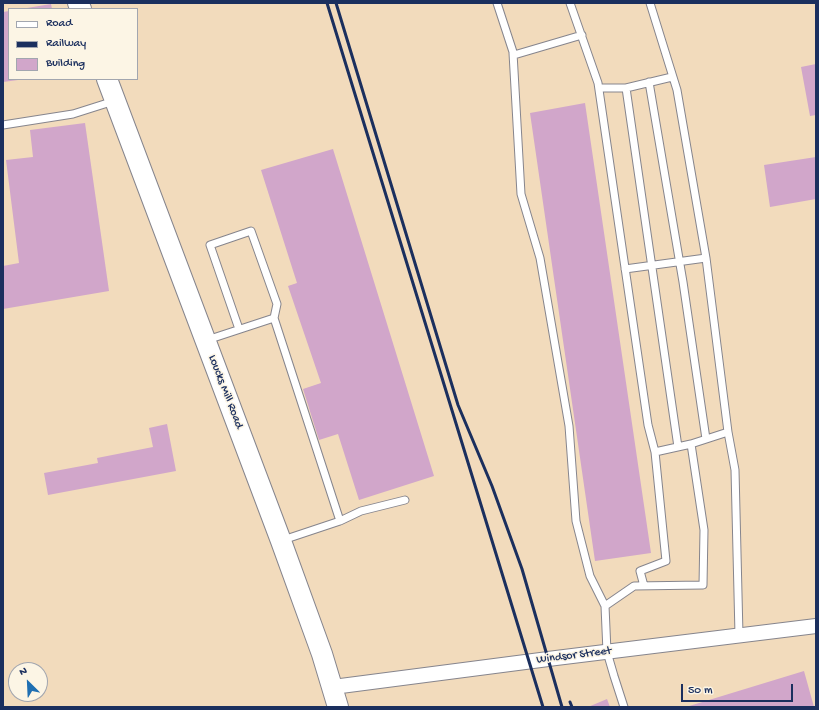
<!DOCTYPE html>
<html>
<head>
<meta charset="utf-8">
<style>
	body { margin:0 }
	#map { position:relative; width:819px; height:710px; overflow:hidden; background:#f2dbbc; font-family:"Gochi Hand",sans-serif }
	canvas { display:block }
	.frame { position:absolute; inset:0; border:4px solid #1b2f5e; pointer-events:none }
	.legend { position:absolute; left:8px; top:8px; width:130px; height:72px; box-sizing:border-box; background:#fcf5e5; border:1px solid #a2a6af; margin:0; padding:5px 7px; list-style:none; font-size:12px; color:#1b2f5e }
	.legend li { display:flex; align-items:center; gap:8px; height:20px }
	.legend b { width:20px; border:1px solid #a2a6af }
	.north { position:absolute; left:8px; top:662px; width:40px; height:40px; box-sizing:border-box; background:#fcf5e5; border:1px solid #a2a6af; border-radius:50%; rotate:336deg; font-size:11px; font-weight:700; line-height:16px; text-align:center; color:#1b2f5e }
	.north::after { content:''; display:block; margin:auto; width:14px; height:18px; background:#1f6fb2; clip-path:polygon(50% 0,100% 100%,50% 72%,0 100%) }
	.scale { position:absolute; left:681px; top:684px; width:112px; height:18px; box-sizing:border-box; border:2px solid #1b2f5e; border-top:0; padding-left:5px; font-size:12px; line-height:14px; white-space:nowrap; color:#1b2f5e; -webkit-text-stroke:3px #fcf5e5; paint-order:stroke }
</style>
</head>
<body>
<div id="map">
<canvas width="819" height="710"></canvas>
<div class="frame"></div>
<ul class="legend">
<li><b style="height:5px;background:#fff"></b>Road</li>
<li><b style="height:5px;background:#1b2f5e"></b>Railway</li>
<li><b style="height:11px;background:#d1a6ca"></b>Building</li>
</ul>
<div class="north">N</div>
<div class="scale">50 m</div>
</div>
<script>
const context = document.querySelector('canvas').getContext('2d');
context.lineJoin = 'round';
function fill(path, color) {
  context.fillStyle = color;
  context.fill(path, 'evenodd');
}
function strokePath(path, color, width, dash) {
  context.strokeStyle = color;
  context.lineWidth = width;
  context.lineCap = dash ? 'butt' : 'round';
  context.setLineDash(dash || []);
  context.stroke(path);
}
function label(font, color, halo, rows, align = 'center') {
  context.font = font + ' "Gochi Hand",sans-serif';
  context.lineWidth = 3;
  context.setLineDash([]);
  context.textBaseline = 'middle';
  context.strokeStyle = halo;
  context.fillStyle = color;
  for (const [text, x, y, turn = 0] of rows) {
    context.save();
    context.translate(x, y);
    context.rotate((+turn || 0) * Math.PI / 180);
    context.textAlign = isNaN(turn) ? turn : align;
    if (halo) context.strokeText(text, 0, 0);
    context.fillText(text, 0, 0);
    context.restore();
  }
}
fill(new Path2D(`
	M51,4L52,9H28L27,8Z
	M9,11V79H18V80L3,82V12Z
	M816,64V115L810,116L801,67Z
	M585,103L651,553L595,561L530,113Z
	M85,123L109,291L3,309V266L19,263L6,160L33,157L30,130Z
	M333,149L434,476L359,500L338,434L319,440L303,389L321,383L288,286L297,283L261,170Z
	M816,157V199L770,207L764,165Z
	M167,424L176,471L48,495L44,473L98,463L97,458L153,447L149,428Z
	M804,671L814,707H686Z
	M607,699L610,707H588Z`), '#d1a6ca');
const lane = new Path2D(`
	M497,3L514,55L582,35
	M570,3L598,83L648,425L655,452
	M650,3L677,90L706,258L728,432L691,444
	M513,53L521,194L540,258L569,426L576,521L590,576L605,606L607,652L614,676L624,707
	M672,77L626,88L678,447
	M649,82L683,282L706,439
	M599,88H626
	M3,125L73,114L114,101
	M625,269L706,258
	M239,329L210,245L251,231L277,304L274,318
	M207,340L274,318L340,521L283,540
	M728,432L735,470L739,635
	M340,521L361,511L405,500
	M605,606L634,586L703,585L704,530L691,444L655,452L666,561L640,571L644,586`);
const street = new Path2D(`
	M333,687L556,658L816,626`);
const secondary = new Path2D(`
	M78,3L81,9
	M107,79L281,541L322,654L338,707`);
strokePath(lane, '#86858d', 9);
strokePath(street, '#86858d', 16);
strokePath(secondary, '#86858d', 22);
strokePath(lane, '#fff', 7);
strokePath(street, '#fff', 14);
strokePath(secondary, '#fff', 20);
strokePath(new Path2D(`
	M327,3L543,707
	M336,3L458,405L492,486L522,569L562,707
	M570,702L572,707`), '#1b2f5e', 3);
label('12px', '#1b2f5e', '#fcf5e5', [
	["Loucks Mill Road",225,392,69],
	["Windsor Street",574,656,-7]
]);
</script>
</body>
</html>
